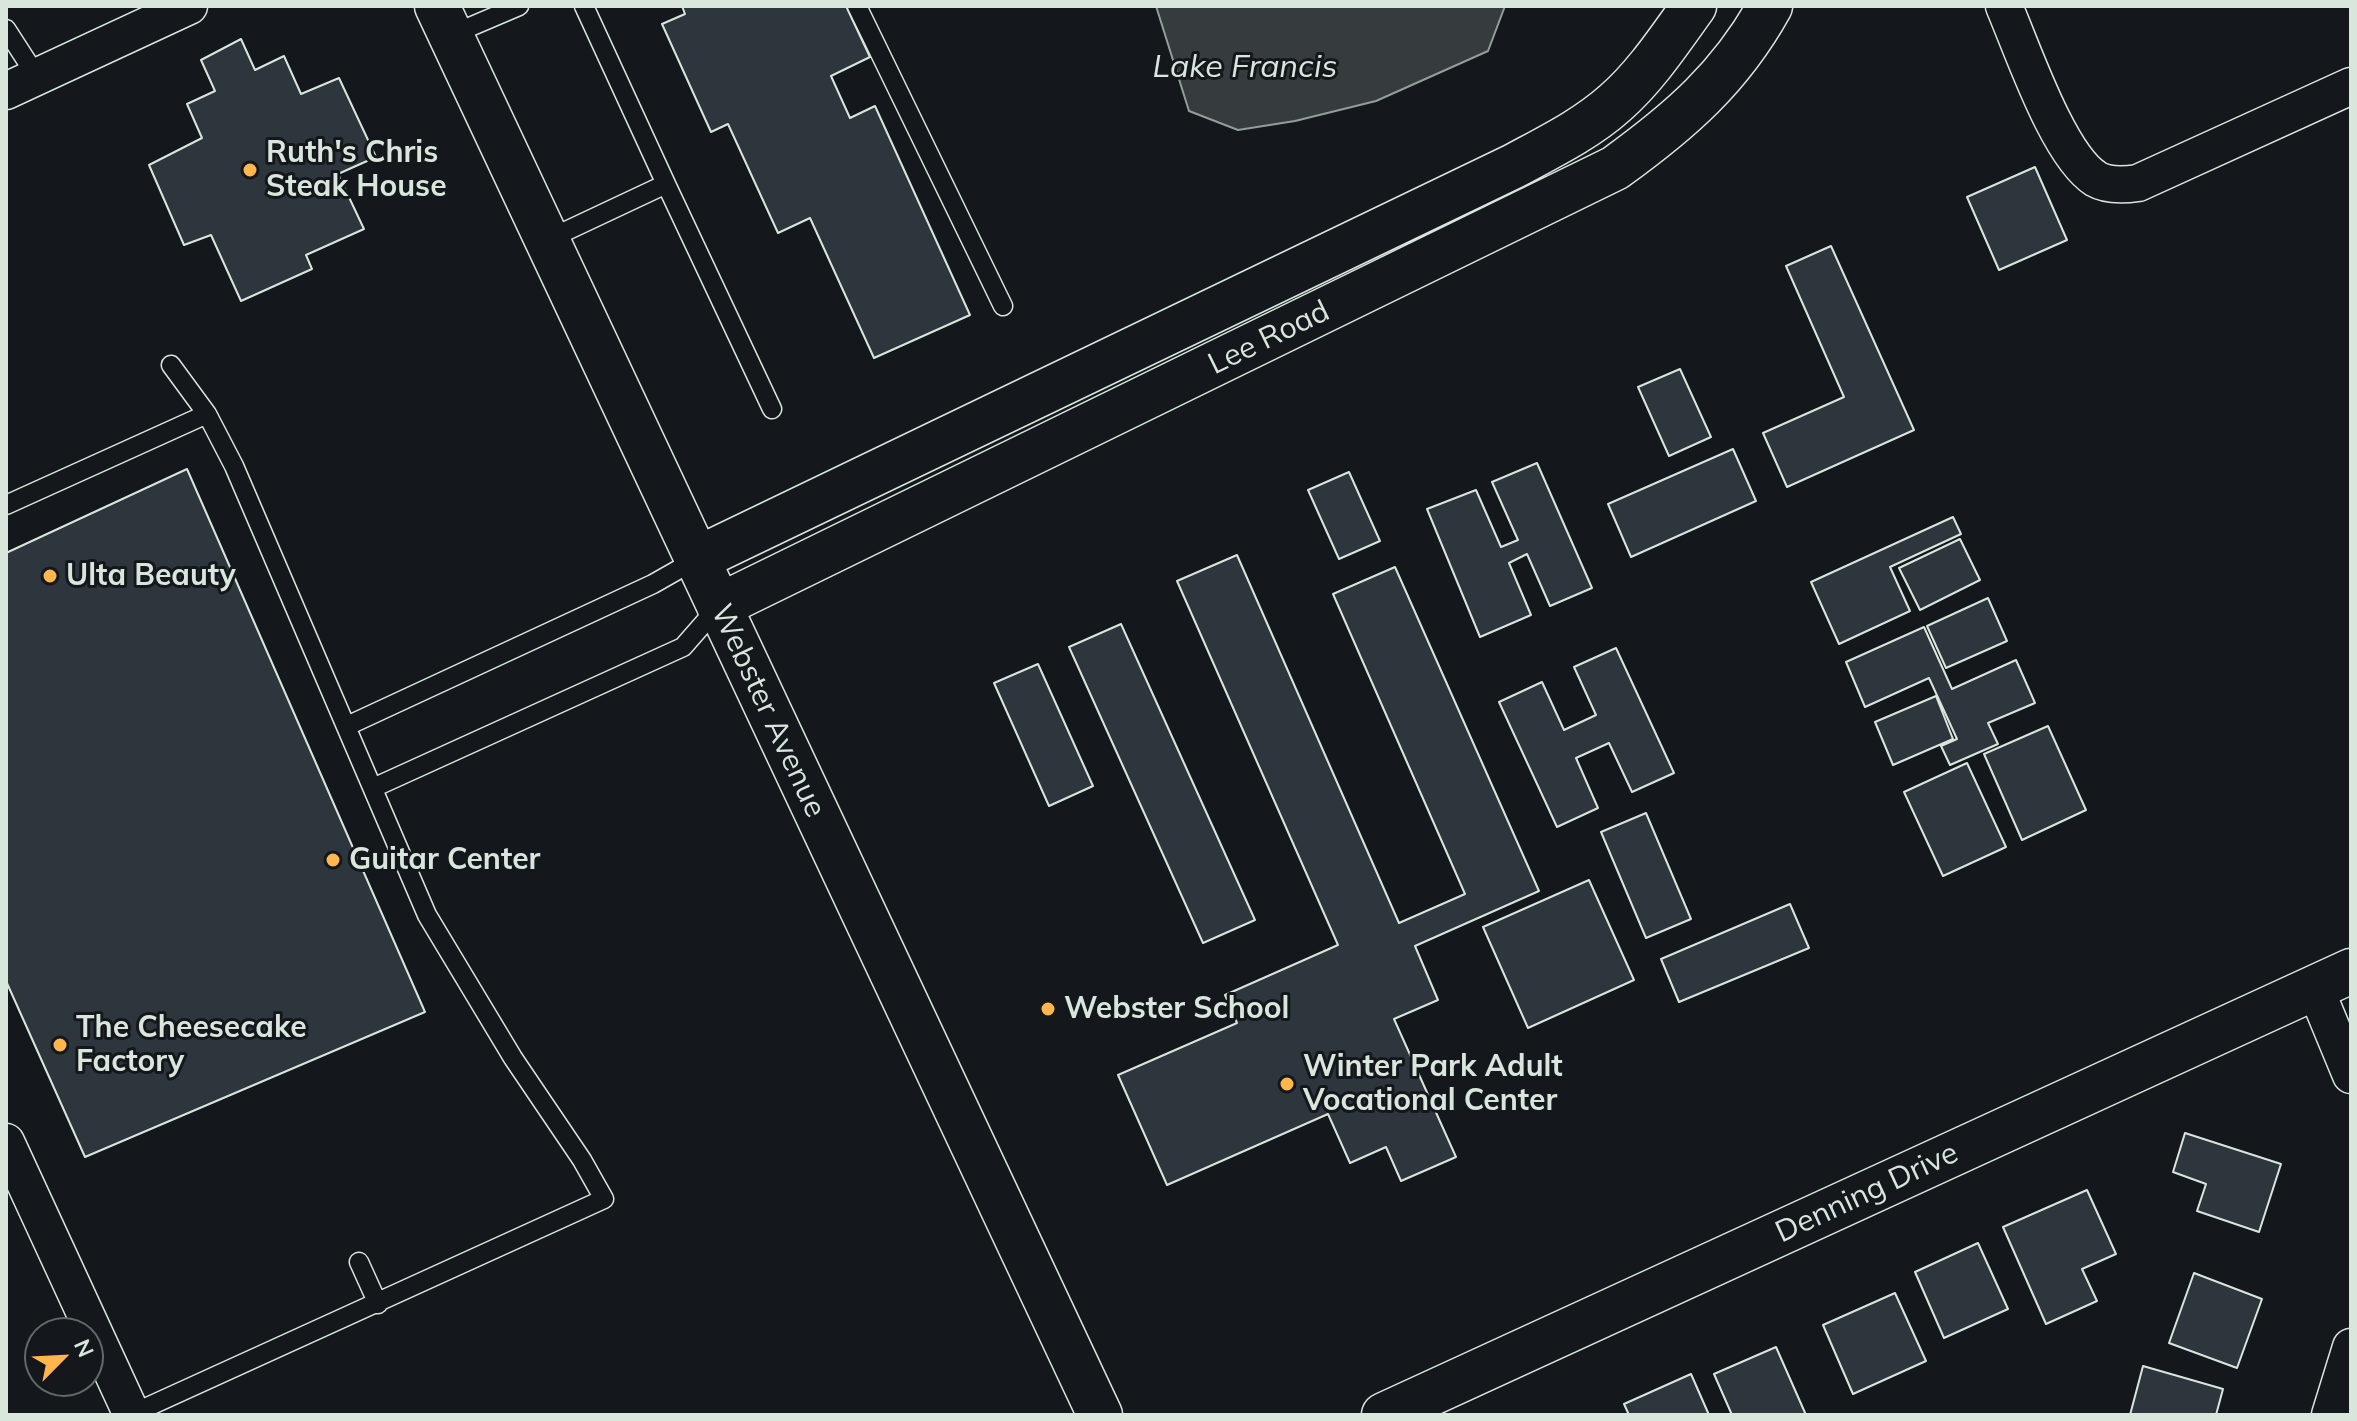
<!DOCTYPE html>
<html>
<head>
<meta charset="utf-8">
<style>
	body { margin:0 }
	#map { position:relative; width:2357px; height:1421px; overflow:hidden; background:#14181c; font-family:Mulish,sans-serif }
	canvas { display:block }
	.frame { position:absolute; inset:0; border:8px solid #d8e6dc; pointer-events:none }
	.north { position:absolute; left:24px; top:1317px; width:80px; height:80px; box-sizing:border-box; background:#14181c; border:2px solid #626a69; border-radius:50%; rotate:66deg; font-size:22px; font-weight:700; line-height:32px; text-align:center; color:#d8e6dc }
	.north::after { content:''; display:block; margin:auto; width:28px; height:36px; background:#ffb74d; clip-path:polygon(50% 0,100% 100%,50% 72%,0 100%) }
</style>
</head>
<body>
<div id="map">
<canvas width="2357" height="1421"></canvas>
<div class="frame"></div>
<div class="north">N</div>
</div>
<script>
const context = document.querySelector('canvas').getContext('2d');
context.lineJoin = 'round';
function fill(path, color) {
  context.fillStyle = color;
  context.fill(path, 'evenodd');
}
function strokePath(path, color, width, dash) {
  context.strokeStyle = color;
  context.lineWidth = width;
  context.lineCap = dash ? 'butt' : 'round';
  context.setLineDash(dash || []);
  context.stroke(path);
}
function label(font, color, halo, rows, align = 'center') {
  context.font = font + ' Mulish,sans-serif';
  context.lineWidth = 6;
  context.setLineDash([]);
  context.textBaseline = 'middle';
  context.strokeStyle = halo;
  context.fillStyle = color;
  for (const [text, x, y, turn = 0] of rows) {
    context.save();
    context.translate(x, y);
    context.rotate((+turn || 0) * Math.PI / 180);
    context.textAlign = isNaN(turn) ? turn : align;
    if (halo) context.strokeText(text, 0, 0);
    context.fillText(text, 0, 0);
    context.restore();
  }
}
const water = new Path2D(`
	M1156,6H1505L1488,51L1376,101L1295,121L1238,130L1189,111Z`);
fill(water, '#363b3e');
strokePath(water, '#939e99', 2);
const building = new Path2D(`
	M682,6H846L870,57L831,76L850,118L875,106L970,315L874,358L810,218L778,233L728,124L711,132L662,24L685,14Z
	M241,39L255,70L284,56L301,94L339,78L376,157L338,174L364,229L306,255L312,269L241,301L211,235L184,245L149,165L202,138L187,104L215,91L201,60Z
	M2035,167L2067,240L1999,270L1967,197Z
	M1831,246L1914,430L1787,487L1763,433L1844,397L1786,266Z
	M1680,369L1711,437L1669,456L1638,387Z
	M1733,449L1756,501L1631,557L1608,504Z
	M1537,463L1592,588L1550,606L1527,554L1509,563L1531,615L1480,637L1427,509L1476,490L1501,547L1518,540L1492,482Z
	M187,469L425,1012L85,1157L6,981V553Z
	M1349,472L1380,541L1339,559L1308,490Z
	M1953,517L1961,534L1890,567L1910,611L1839,644L1811,582Z
	M1960,539L1980,580L1920,610L1899,568Z
	M1237,555L1399,923L1465,894L1333,594L1395,567L1539,891L1415,946L1438,1000L1394,1019L1456,1157L1401,1181L1386,1147L1350,1163L1328,1114L1167,1185L1118,1075L1237,1023L1225,995L1338,945L1177,581Z
	M1988,598L2007,641L1946,668L1927,626Z
	M1121,624L1255,920L1203,943L1069,647Z
	M1924,627L1952,689L2016,660L2035,703L1988,723L1998,744L1950,765L1941,746L1957,739L1929,678L1865,707L1846,662Z
	M1616,648L1674,773L1632,792L1609,743L1576,758L1598,808L1557,827L1499,702L1542,682L1564,730L1596,715L1574,667Z
	M1038,664L1093,786L1049,806L994,683Z
	M1936,696L1953,739L1893,765L1875,722Z
	M2048,726L2086,810L2022,840L1984,754Z
	M1967,763L2006,847L1943,876L1904,792Z
	M1646,813L1691,919L1646,938L1601,832Z
	M1589,880L1634,980L1528,1028L1483,927Z
	M1790,904L1809,948L1679,1002L1661,959Z
	M2185,1133L2281,1164L2259,1232L2197,1211L2206,1184L2173,1172Z
	M2087,1190L2116,1254L2082,1269L2097,1301L2046,1324L2003,1227Z
	M1978,1243L2008,1309L1944,1338L1915,1272Z
	M2194,1273L2262,1299L2237,1368L2169,1343Z
	M1895,1293L1926,1361L1853,1394L1823,1325Z
	M1776,1347L1806,1415H1732L1714,1374Z
	M2143,1366L2223,1389L2216,1415H2130Z
	M1691,1374L1709,1415H1629L1624,1404Z`);
fill(building, '#2c363c');
strokePath(building, '#d8e6dc', 2);
const service = new Path2D(`
	M857,6L1003,306
	M6,29L37,77
	M451,35L519,6
	M666,184L772,409
	M547,240L666,184L584,6
	M6,505L207,414
	M347,726L653,584L697,559
	M373,788L683,647L718,607
	M359,1262L378,1304
	M132,1414L604,1199L582,1160L513,1058L427,915L234,466L207,414L171,365`);
const minor = new Path2D(`
	M2004,6C2023,50 2058,155 2096,179C2108,186 2124,185 2138,183L2351,86
	M6,91L189,6
	M2315,988L2351,1075
	M6,1142L132,1415
	M2330,1415L2351,1347`);
const tertiary = new Path2D(`
	M437,6L1100,1415
	M697,559L1514,166C1549,147 1586,129 1615,103C1646,76 1670,39 1694,6
	M719,606L1615,168C1680,121 1730,78 1770,6
	M1384,1415L2351,971`);
strokePath(service, '#d8e6dc', 21);
strokePath(minor, '#d8e6dc', 39);
strokePath(tertiary, '#d8e6dc', 47);
strokePath(service, '#14181c', 18);
strokePath(minor, '#14181c', 36);
strokePath(tertiary, '#14181c', 44);
for (const [x, y, r, color] of [
	[250,170,8,"#ffb74d"],
	[50,576,8,"#ffb74d"],
	[333,860,8,"#ffb74d"],
	[1048,1009,8,"#ffb74d"],
	[60,1045,8,"#ffb74d"],
	[1287,1084,8,"#ffb74d"]
]) {
  const dot = new Path2D();
  dot.arc(x, y, r, 0, 2 * Math.PI);
  context.fillStyle = color;
  context.fill(dot);
  strokePath(dot, '#14181c', 3);
}
label('bold 30px', '#d8e6dc', '#14181c', [
	["Ruth's Chris",266,153],
	["Steak House",266,187],
	["Ulta Beauty",66,576],
	["Guitar Center",349,860],
	["Webster School",1064,1009],
	["The Cheesecake",76,1028],
	["Factory",76,1062],
	["Winter Park Adult",1303,1067],
	["Vocational Center",1303,1101]
], 'left');
label('30px', '#d8e6dc', '#14181c', [
	["Lee Road",1269,338,-26],
	["Webster Avenue",768,711,65],
	["Denning Drive",1867,1193,-25]
]);
label('italic 32px', '#d8e6dc', '#14181c', [
	["Lake Francis",1245,67]
]);
</script>
</body>
</html>
